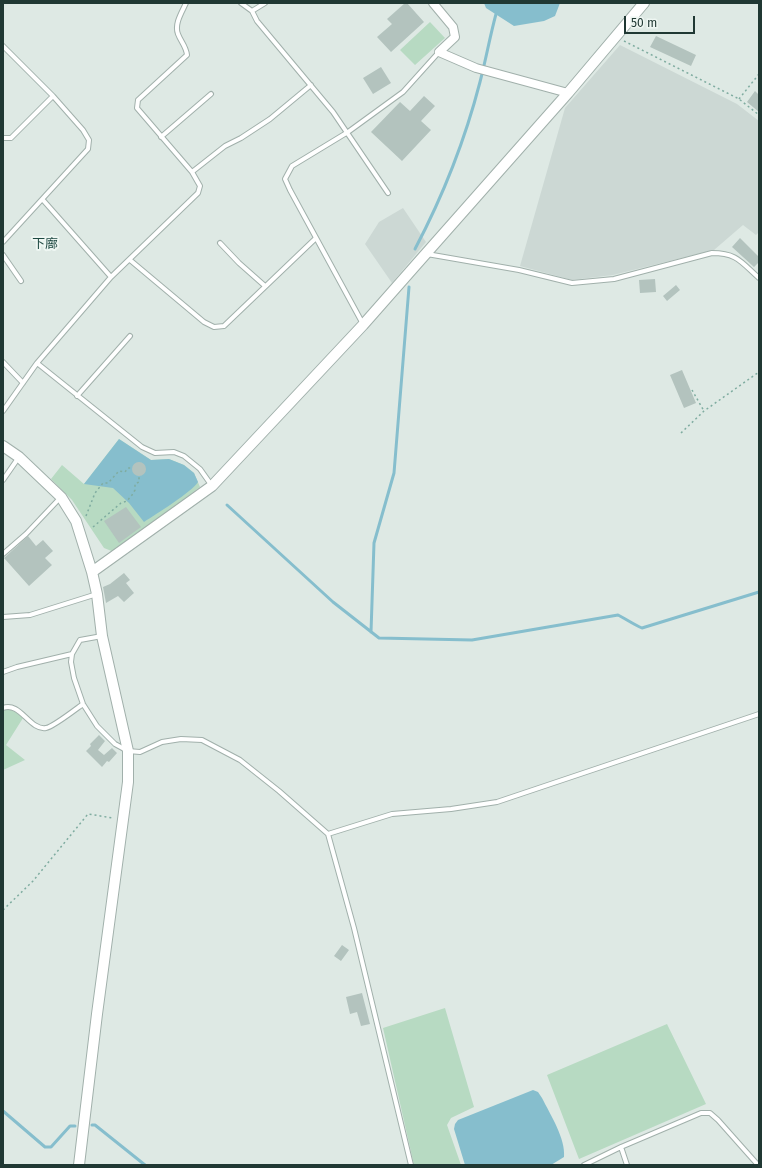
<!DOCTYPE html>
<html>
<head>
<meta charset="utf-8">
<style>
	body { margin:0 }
	#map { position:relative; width:762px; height:1168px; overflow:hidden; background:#dee9e4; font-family:"Fira Sans",sans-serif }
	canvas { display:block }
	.frame { position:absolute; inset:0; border:4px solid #203833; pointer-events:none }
	.scale { position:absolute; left:624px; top:16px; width:71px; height:18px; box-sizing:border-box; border:2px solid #203833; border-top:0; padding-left:5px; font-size:12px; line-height:14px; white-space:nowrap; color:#203833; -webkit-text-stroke:3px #eef6f2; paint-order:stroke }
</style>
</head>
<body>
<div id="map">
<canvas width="762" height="1168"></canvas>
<div class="frame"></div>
<div class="scale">50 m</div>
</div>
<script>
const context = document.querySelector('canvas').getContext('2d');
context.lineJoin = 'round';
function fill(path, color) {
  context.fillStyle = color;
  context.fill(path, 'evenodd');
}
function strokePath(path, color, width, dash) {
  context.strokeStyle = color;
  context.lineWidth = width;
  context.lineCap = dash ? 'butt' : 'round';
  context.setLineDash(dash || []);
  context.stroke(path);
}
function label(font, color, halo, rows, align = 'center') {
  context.font = font + ' "Fira Sans","Noto Sans TC",sans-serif';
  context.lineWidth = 4;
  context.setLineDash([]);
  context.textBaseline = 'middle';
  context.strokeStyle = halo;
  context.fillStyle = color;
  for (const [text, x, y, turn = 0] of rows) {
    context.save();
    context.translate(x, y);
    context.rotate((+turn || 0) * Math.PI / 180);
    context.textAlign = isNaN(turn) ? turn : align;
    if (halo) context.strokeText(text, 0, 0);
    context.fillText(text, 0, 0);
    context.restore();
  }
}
fill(new Path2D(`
	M620,45L737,104L759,121V232L756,235L743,225L714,250L613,275L572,280L520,266L565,108Z
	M403,208L426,242L392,283L365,244L379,222Z`), '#ccd8d4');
fill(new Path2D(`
	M430,22L445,38L415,65L400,50Z
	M119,439L151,460L169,459L184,465L194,473L200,487L114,552L104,548L72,500L51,479L62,465L84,484Z
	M7,709L15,711L23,718L6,745L25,760L3,770V711Z
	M445,1008L474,1107L451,1118L447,1125L461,1165H414L383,1028Z
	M667,1024L706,1104L579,1159L547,1075Z`), '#b7dac2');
fill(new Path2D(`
	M484,3H560L555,16L544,21L514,26L486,8Z
	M119,439L151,460L169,459L184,465L194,473L198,482C192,492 156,514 144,522L129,503L113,488L84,484Z
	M533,1090L538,1092L542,1098C550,1114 566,1139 564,1157L551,1165H465L454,1129L455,1124L458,1120Z`), '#86becd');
strokePath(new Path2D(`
	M415,249C443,196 465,140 480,82C486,59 490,36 496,14
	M227,505L333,602L379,638L472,640L618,615C626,619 633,624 642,628L759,592
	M371,632L374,543L394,473L409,287
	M3,1111L45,1147H51L70,1126H75
	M92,1125H95L145,1165`), '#86becd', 3);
fill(new Path2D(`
	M405,3H407L424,22L391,52L377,37L392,24L387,19Z
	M656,36L696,55L691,66L650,47Z
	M381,67L391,83L373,94L363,78Z
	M755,91L759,95V112L747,102Z
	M424,96L435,106L421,121L431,130L402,161L371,132L400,102L410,111Z
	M740,238L759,257V262L754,267L732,247Z
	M655,279L656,292L640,293L639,280Z
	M676,285L680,290L667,301L663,296Z
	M682,370L696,403L684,408L670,375Z
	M132 469a7 7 0 1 1 14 0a7 7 0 1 1-14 0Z
	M126,507L141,527L119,543L104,521Z
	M28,536L36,546L43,540L53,551L45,558L52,565L29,586L4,558Z
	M124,573L130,580L126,583L134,593L124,602L118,596L106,603L103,587L110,584Z
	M99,735L105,741L98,750L104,755L112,748L117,753L109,762L107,761L102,767L86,751L91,746L90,744Z
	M342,945L349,950L341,961L334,956Z
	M362,993L370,1024L361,1026L357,1012L350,1014L346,997Z`), '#b3c3be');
const service = new Path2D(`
	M241,3L252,11L257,21L333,112L388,193
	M252,11L265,3
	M3,46L53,96L83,130L89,140L88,149L3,242
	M161,137L211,94
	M3,138H11L53,96
	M192,172L225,146L241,138L270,119L311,85
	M43,200L111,277
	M220,243L239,263L265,286
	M427,254L519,270L572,283L614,279L712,253C737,253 741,262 759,278
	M3,255L21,281
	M130,260L204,322L214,327L224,326L316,238
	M363,324L290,190L285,179L292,166L348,132L403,92L439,52
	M3,362L23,383
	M37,363L142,447L155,453L174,452L184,456L200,469L212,486
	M77,396L130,336
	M3,411L37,363L111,277L198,193L200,186L192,172L137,108L138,100L187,55C186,46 181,42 178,34C174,24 182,12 186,3
	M3,480L19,457
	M3,554L26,534L61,497
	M3,617L30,615L97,594
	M102,636L80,640L72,654L71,662L74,678L83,704L97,726L115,744L128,751L140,752L162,742L181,739L202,740L240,760L279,791L328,834L354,928L411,1165
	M3,672L17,667L72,654
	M3,708C20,701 30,731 46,728C53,727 76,709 83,704
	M328,834L392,814L451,809L497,802L759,714
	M621,1147L627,1165
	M584,1165L621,1147L701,1113H710L718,1120L758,1165`);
const minor = new Path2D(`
	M433,3L453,27L455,37L439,52L476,68L568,93`);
const tertiary = new Path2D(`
	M3,446L19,457L61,497L76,521L92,572L97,594L102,636L128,751V782L97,1014L79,1165
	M92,572L212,486L363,325L415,266L568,93L644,3`);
strokePath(service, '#a1b0ab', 6);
strokePath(minor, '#a1b0ab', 10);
strokePath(tertiary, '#a1b0ab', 12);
strokePath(new Path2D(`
	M624,41L739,99L759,115
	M739,99L759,74
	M692,390L704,411
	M681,433L704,411L759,372
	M86,516L95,493L103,483H108L119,471L125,472L128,468H132
	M93,527L121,503L127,501L132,495L135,490V484L139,482V476
	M3,910L33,881L88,814L113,818`), '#7faca0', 1.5, [2, 3]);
strokePath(service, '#fff', 4);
strokePath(minor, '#fff', 8);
strokePath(tertiary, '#fff', 10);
label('13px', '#1d4841', '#eef6f2', [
	["下廍",45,244]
]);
</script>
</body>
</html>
